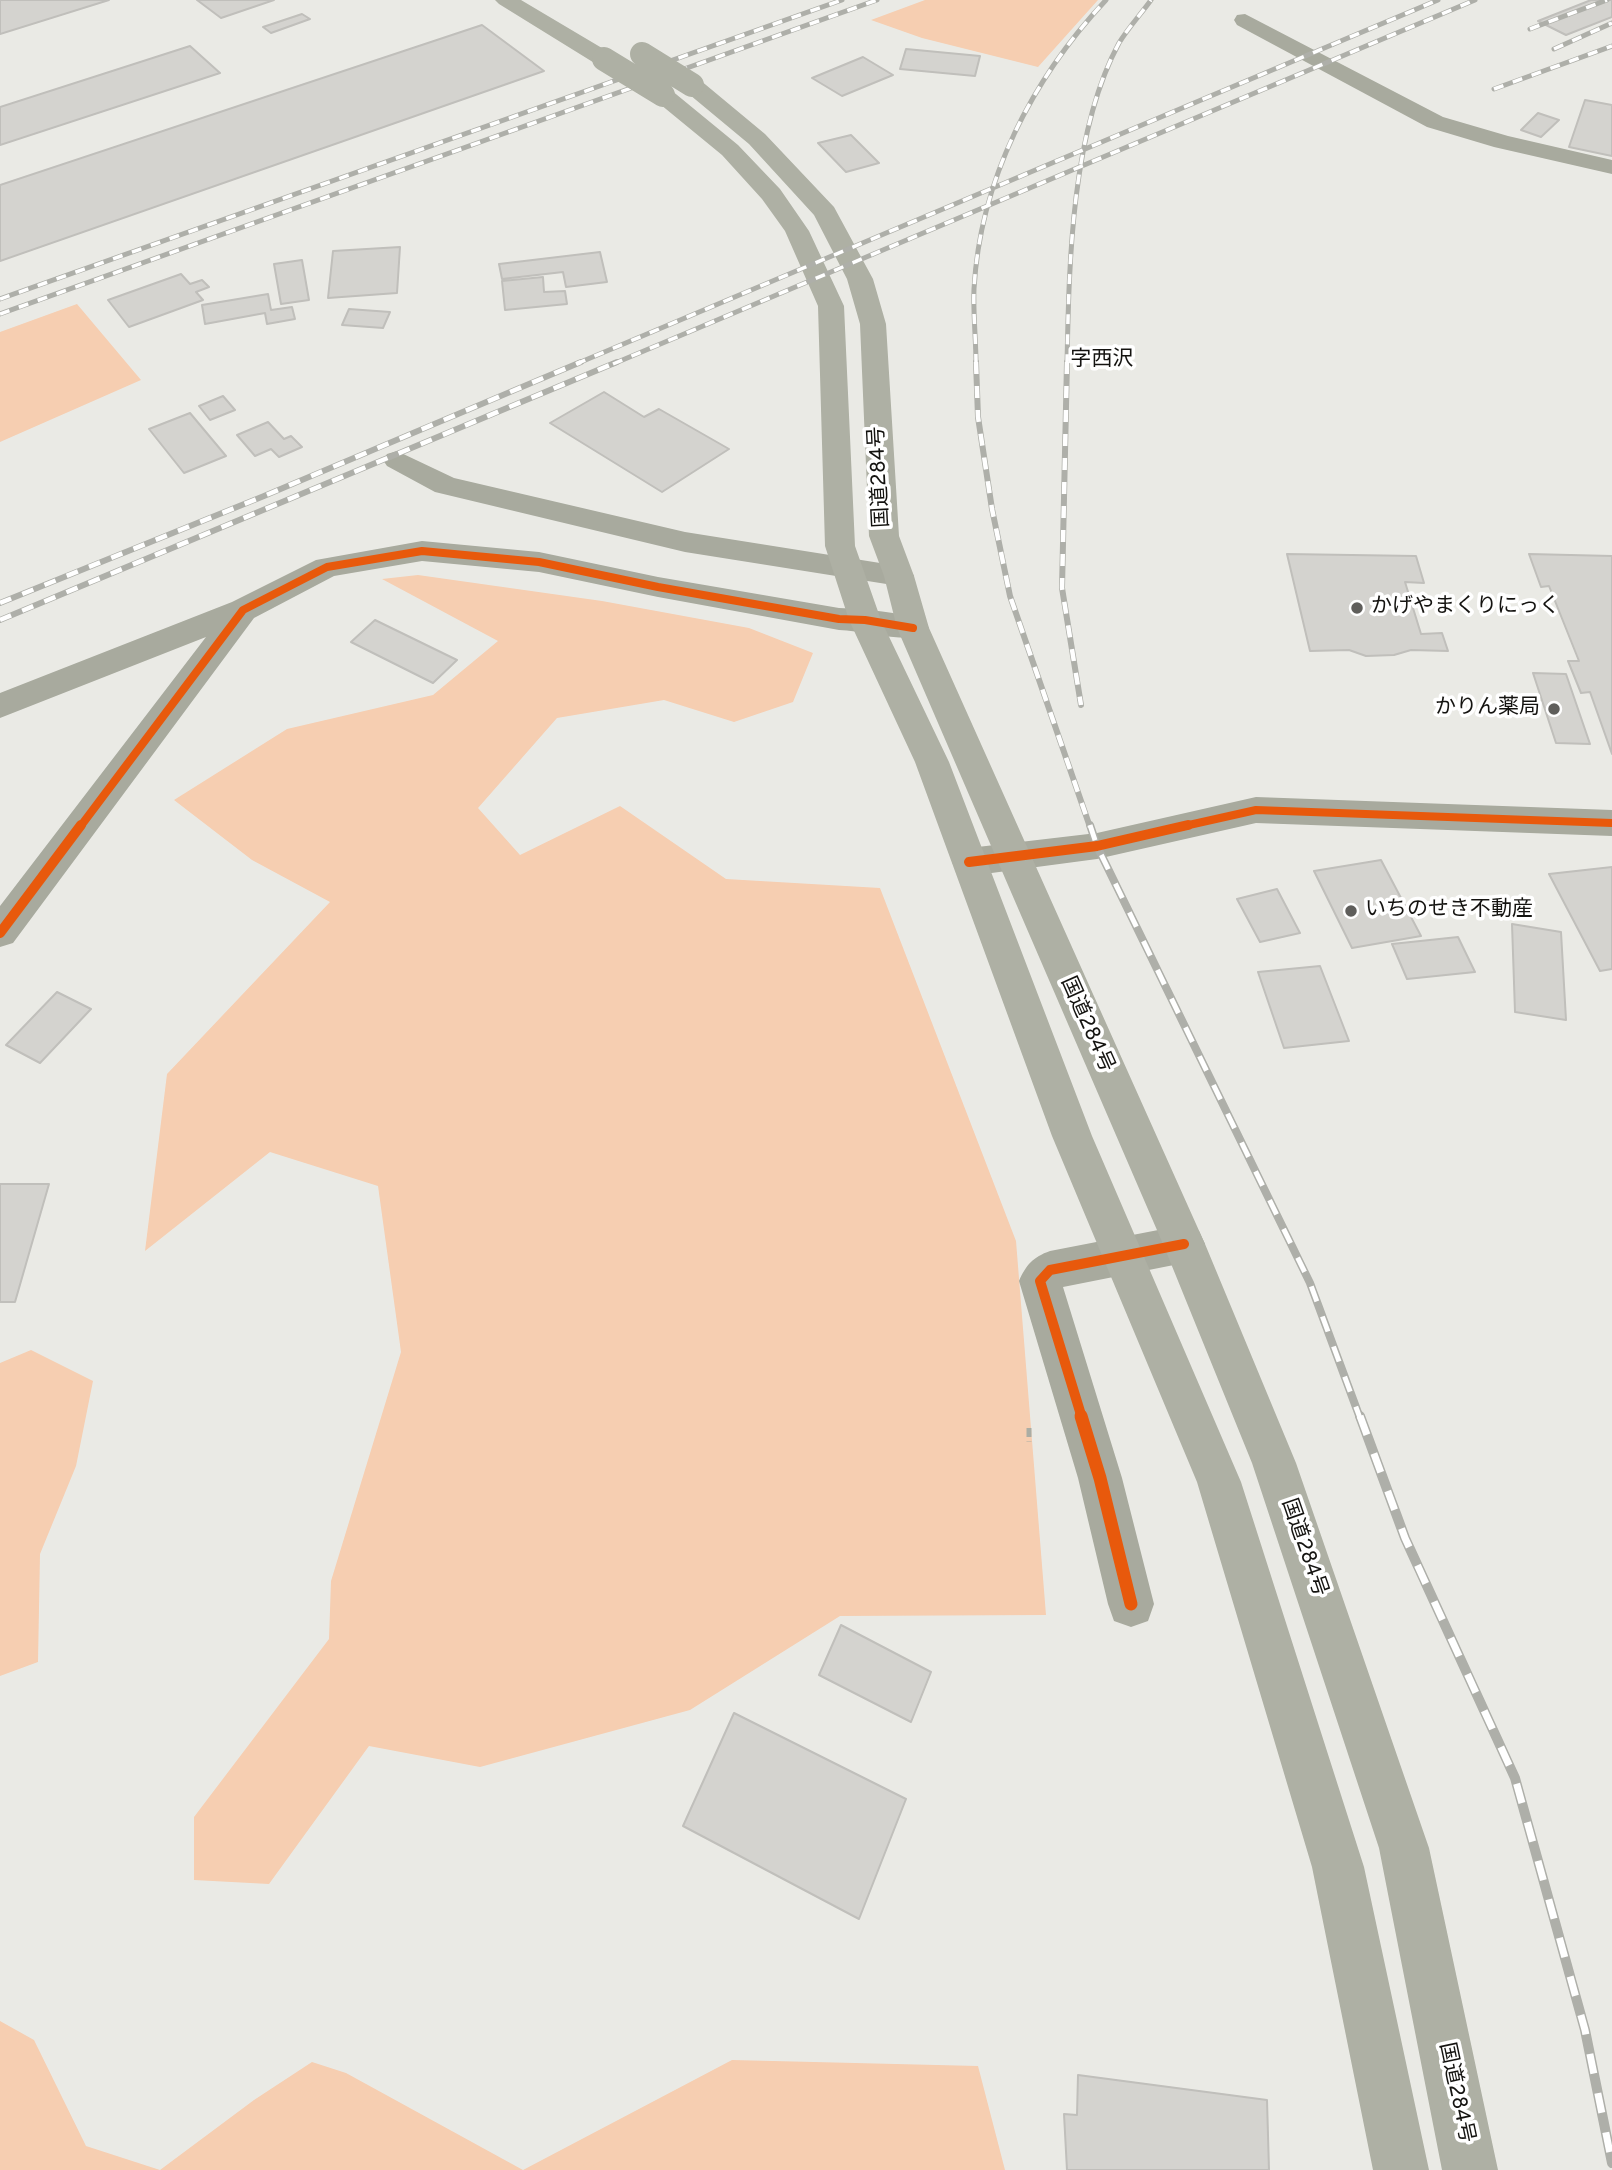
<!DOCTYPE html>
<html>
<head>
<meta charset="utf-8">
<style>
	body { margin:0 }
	canvas { display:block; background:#eaeae5 }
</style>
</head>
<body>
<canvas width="1612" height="2170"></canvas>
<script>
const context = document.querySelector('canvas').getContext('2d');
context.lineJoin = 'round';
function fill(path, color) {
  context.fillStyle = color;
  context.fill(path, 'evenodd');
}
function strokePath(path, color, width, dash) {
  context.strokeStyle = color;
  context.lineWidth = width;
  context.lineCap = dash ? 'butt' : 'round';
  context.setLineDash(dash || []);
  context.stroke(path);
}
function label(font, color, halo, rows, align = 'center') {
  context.font = font + ' Overpass,"Noto Sans JP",sans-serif';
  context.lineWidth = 7;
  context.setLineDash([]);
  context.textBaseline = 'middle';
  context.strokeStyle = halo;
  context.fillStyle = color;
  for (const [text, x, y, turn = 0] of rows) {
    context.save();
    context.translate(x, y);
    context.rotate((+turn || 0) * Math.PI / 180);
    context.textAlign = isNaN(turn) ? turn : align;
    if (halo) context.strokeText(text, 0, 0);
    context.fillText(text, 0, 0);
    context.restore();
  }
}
fill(new Path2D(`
	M925,0H1098L1038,67L922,38L871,20Z
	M77,304L141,380L0,442V332Z
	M418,575L602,601L749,628L813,653L793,702L734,722L664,700L557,718L478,808L520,855L620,806L726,879L880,888L1016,1241L1046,1615L840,1616L690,1710L480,1767L369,1746L269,1884L194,1880V1817L329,1639L331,1581L401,1352L378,1186L270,1152L145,1251L167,1074L330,902L252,860L174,800L287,729L433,695L498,641L382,579Z
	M31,1350L93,1381L76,1466L40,1554L38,1662L0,1676V1363Z
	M0,2021L34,2040L86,2146L160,2170L254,2100L312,2062L346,2073L523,2170L732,2060L978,2066L1005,2170H0Z`), '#f6ceb1');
const building = new Path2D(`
	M0,0H109L0,34Z
	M197,0H274L221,18Z
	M1591,0H1612V17L1566,35L1538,21Z
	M302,14L310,19L271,33L263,27Z
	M482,25L544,71L0,261V185Z
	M190,46L220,73L0,145V107Z
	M906,49L980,56L975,76L900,69Z
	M863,57L893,75L842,96L812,78Z
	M1585,100L1612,105V156L1569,147Z
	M1538,113L1559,120L1541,137L1521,130Z
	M851,135L879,163L846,172L818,143Z
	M400,247L397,293L328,298L333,251Z
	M600,252L607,282L566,287L563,272L502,279L499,264Z
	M302,260L309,300L281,304L274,264Z
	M181,274L190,284L202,280L209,287L196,292L203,300L129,327L108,300Z
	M543,277L544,292L565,291L567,304L505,310L502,281Z
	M268,294L271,310L292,307L295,319L267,324L265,313L205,324L202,305Z
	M349,309L390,312L383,328L342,325Z
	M604,392L644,417L659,409L729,449L662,492L550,423Z
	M223,396L235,410L210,420L199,406Z
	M190,413L226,456L184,473L149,429Z
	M268,422L284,439L291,436L302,447L279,457L271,449L255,456L237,435Z
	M1287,554L1416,556L1424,583L1405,582L1421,634L1442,633L1448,651L1411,650L1394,655L1366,656L1349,650L1310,651Z
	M1529,554L1612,556V754L1590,692L1581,693L1568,661H1579L1549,586L1541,587Z
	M375,620L457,660L433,683L351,642Z
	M1533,673L1566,674L1590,744L1556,743Z
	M1381,860L1421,936L1352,948L1314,871Z
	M1612,867V969L1600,971L1549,874Z
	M1277,889L1300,933L1260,942L1237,899Z
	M1512,924L1561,932L1566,1020L1515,1012Z
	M1458,937L1475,972L1407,979L1392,944Z
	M1320,966L1349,1041L1284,1048L1258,972Z
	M57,992L91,1009L40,1063L6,1045Z
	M0,1184H49L15,1302H0Z
	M841,1625L931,1672L911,1722L819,1675Z
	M734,1713L906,1799L859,1919L683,1826Z
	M1078,2075L1267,2100L1269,2170H1067L1064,2114L1077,2115Z`);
fill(building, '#d4d3cf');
strokePath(building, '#c0bfbb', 2);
strokePath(new Path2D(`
	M1029,1428V1442`), '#abada4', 5, [9, 4.5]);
fill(new Path2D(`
	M1245,14L1443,117L1508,136L1612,160V174L1494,147L1427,127L1237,25L1234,20L1237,15Z
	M397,451L454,478L685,532L899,566L910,569L914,576L910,583L899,586L685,552L435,492L387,466L383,460L387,454Z
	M422,541L539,552L658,577L839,608C868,609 897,612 924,620L929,628L924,636C901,642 864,631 839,630L658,597L539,572L422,561L334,576L254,618L13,943L0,947V906L206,637L0,718V693L232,602L316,560Z
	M1256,797L1612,810V836L1256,823L1097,859L969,876L957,872L952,862L957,852L969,848L1097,833Z
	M1184,1225L1199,1231L1205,1244L1199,1257L1184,1263L1063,1287L1122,1478L1154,1604L1148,1621L1131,1627L1114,1621L1108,1604L1078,1478L1019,1281C1026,1265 1033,1257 1050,1251Z`), '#a8aa9e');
fill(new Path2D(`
	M495,0H521L612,54L615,59L612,64H596L499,4Z
	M692,78L700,80L765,134L834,207L873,279L886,324L899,536L914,576L929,628L1205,1244L1296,1463L1429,1848L1498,2170H1442L1379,1848L1252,1463L1163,1244L897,628L884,576L869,536L860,324L847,279L814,215L749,144L684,90L681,85L684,80Z
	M663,88L671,90L738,145L780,189L809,231L844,306L855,546L881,620L949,762L1092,1136L1241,1482L1364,1867L1429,2170H1373L1312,1867L1197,1482L1052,1136L915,762L849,620L825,546L818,306L785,231L762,199L722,155L655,100L652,95L655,90Z`), '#aeb0a4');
const railFar3 = new Path2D(`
	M1530,29L1607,0
	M1554,49L1612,23
	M1494,89L1612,46
	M0,299L842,0
	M0,314L877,0
	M576,364L1438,0
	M613,364L1475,0
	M976,364C976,339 973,314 974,289C980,180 1032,79 1106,0
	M1067,364C1069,265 1071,132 1119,43C1128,28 1141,14 1151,0`);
const railFar2 = new Path2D(`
	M976,362L978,417L992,509L1010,596L1090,827
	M1067,362L1062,588L1081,705
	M0,603L264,496L581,362
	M0,620L617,362`);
const railFar1 = new Path2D(`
	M1090,825L1097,846L1310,1283L1360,1418`);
const rail = new Path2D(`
	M1360,1416L1405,1538L1515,1778L1585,2030L1612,2163`);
strokePath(railFar3, '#aeafa9', 5);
strokePath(railFar2, '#aeafa9', 6);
strokePath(railFar1, '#aeafa9', 8);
strokePath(rail, '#aeafa9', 10);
strokePath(railFar3, '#fff', 3.5, [10]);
strokePath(railFar2, '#fff', 4.5, [12]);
strokePath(railFar1, '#fff', 5, [16]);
strokePath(rail, '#fff', 7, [20]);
strokePath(new Path2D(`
	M642,54L692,85
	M604,59L663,95`), '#aeb0a4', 24);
strokePath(new Path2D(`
	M80,827L243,610L327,567L422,551L539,562L658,587L839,619L865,620L913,628
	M1180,827L1256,810L1612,823`), '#e8590c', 8);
strokePath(new Path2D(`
	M969,862L1097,846L1188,825
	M0,933L81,825
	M1082,1418L1040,1281L1050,1270L1184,1244`), '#e8590c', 10);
strokePath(new Path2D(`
	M1081,1416L1100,1478L1131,1604`), '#e8590c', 13);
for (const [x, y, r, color] of [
	[1357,608,7,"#5f5e5b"],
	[1554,709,7,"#5f5e5b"],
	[1351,911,7,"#5f5e5b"]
]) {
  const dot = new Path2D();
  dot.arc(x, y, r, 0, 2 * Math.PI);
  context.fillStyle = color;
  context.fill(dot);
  strokePath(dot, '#fff', 2.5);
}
label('21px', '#141310', '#fff', [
	["字西沢",1102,361]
]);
label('21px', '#141310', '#fff', [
	["国道284号",881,477,-93],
	["国道284号",1086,1025,66],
	["国道284号",1303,1548,71],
	["国道284号",1455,2093,78]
]);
label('21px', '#141310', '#fff', [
	["かげやまくりにっく",1371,608],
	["かりん薬局",1540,709,"right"],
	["いちのせき不動産",1365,911]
], 'left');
</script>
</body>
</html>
